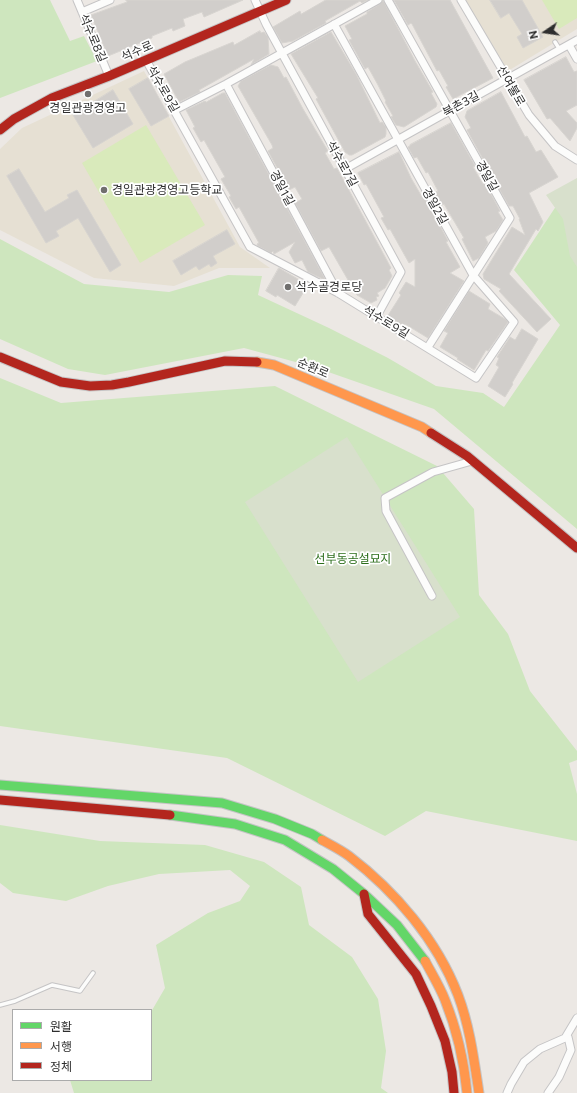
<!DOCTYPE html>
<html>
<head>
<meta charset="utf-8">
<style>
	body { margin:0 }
	#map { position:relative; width:577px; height:1093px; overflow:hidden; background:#ece8e4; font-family:Commissioner,"Noto Sans KR",sans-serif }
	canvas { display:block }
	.legend { position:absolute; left:12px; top:1009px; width:140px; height:72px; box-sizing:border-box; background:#fff; border:1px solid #ababab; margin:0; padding:5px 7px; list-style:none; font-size:12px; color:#2e2e2e }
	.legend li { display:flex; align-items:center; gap:8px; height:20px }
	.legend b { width:20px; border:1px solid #ababab }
	.north { position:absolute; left:525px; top:12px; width:40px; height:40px; -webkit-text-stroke:3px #fff; paint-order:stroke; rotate:257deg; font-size:11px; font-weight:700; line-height:16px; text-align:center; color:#2e2e2e }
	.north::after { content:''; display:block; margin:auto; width:14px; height:18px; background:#2e2e2e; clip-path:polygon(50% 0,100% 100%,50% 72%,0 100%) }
</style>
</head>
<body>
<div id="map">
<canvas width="577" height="1093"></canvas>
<ul class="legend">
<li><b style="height:5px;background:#63d668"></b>원활</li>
<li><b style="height:5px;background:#ff974d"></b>서행</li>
<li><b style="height:5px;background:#b3261e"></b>정체</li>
</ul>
<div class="north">N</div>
</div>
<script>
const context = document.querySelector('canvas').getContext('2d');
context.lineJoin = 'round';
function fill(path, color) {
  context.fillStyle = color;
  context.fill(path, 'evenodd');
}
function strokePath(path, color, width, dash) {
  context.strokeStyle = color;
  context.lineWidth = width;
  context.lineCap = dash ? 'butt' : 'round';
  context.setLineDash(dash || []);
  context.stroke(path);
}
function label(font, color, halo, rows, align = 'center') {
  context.font = font + ' Commissioner,"Noto Sans KR",sans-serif';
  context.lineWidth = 3.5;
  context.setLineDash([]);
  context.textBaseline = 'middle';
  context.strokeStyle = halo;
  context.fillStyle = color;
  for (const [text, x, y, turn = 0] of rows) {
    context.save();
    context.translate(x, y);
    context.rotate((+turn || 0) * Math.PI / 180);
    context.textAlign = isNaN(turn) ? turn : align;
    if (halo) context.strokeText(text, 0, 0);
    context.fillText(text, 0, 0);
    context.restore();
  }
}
fill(new Path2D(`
	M465,0H577V29L508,71Z
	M144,71L240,247L270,268H219L174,286L94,278L0,230V149L22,128Z`), '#e6e0d3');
fill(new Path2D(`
	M0,0H50L70,41L84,36L97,61L0,98Z
	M570,185H577V529L434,409L314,367L244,348L105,375L68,369L0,339V239L84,284L169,292L228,275L262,276L258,295L329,328L388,358L436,386L483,393L504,407L560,325L514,270Z
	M0,378L61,403L275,386L437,466L474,509L479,595L508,634L530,691L577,751V760L569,763L577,794V841L426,811L385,836L227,758L0,726Z
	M0,825L100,841L205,845L264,862L301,887L309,925L352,957L378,999L386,1051L381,1088L388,1093H74L70,1080H151V1012L165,988L156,945L208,913L240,901L250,886L230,870L159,874L108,886L66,901L13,893L0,883Z`), '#cee6be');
fill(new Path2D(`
	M577,178V267L570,256L563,219L546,195Z
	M347,437L460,617L358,682L245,502Z`), '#d8e0cc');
fill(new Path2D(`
	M542,0H577V18L559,29Z
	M146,125L205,225L140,263L82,163Z`), '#d9eabb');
const building = new Path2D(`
	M126,0H243L204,17L202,12L183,19L185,26L173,31L172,28L152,36V38L108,56L91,15L127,2Z
	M326,0H368L362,3L360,1L325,21L326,23L293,41L282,43L273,27L300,11L301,14Z
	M383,0L415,61L433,92L431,93L437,104L436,107L404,127L396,125L391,117L393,116L385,102L386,101L378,85L368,67L365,69L349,40L352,39L345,26L367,14V12L380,4Z
	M394,0H450L493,78L453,99L446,87L448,86L439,70L437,71L412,24L411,23L408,25Z
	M490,0H522L543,37L523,48L517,37L522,34L509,13L501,18Z
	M260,31L261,33L264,32L268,37L269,54L251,65L254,59L199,90L200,92L179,102L164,74L185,62L233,42L234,45Z
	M331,32L356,74L380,123L382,122L386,127V134L385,137L352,155H349L345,152L316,99L318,98L291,54Z
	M566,57L574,72L577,71V105L566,111L577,123V128L570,141L550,118L547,119L524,80Z
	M271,65L278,67L284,78L286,77L303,109L328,151L325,153L334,169L337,168L391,268L389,270L392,276L385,288L377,293L379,296L376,297L377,300L371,303L357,295L354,290L352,292L346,281L348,280L329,247L321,251L295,203L302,199L295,187L289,190L268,151L273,148L272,145L238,86L241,81Z
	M148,78L169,116L151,126L129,89Z
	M113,90L133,124L93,148L73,115Z
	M501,92L525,137L527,136L536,152L541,150L558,177L529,193L543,222L538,231L536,229L509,274L551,319L537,332L499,291L501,289L484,279L483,274L512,227L525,235L519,219H520L513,206H509L493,178L495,177L486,160L484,161L467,130L471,128L465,117L467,111Z
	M223,93H225L325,279H323L308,272L302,260L295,263L289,252L295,242L274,254L273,251L271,253L258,246L257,244L259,243L239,207L236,209L229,197L231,196L221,179L225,177L204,140L201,142L193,128L195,127L186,110L205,101L206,102Z
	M451,123L475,166L473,167L483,184L485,183L500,211L498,212L503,220L496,231L485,237L488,243L479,258L473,261L462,239L464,238L444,204L440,206L433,193L438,191L428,172L426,173L417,157L414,158L408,147L410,146V145Z
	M399,152L411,178L422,197L424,196L425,198L448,241L446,242L460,267L450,273L464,281L428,338L405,324L404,326L387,317L401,295L399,293L406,282L415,287V259L409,263L390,229L388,230L381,218L384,217L366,184L364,185L358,173Z
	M19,169L45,212L69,198L67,195L77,190L121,265L110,272L78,218L56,231L59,236L46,243L7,176Z
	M227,230L235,244L213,256L217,263L211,267L209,264L199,270L196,266L181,275L173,261Z
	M279,268L308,285L295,306L277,295L276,297L266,291Z
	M469,291L490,304L488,309L505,319L508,322L488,351L486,350L474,370L457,359L458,358L440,347L448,333L444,331Z
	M522,329L538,339L512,383L513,384L505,397L488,386L499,367L496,365L499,358L497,357L510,337L515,340Z`);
fill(building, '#d1cecb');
strokePath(building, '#d7d4d0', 1);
const lane = new Path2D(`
	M555,42L560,50
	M0,1005L15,1001L52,985L80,991L93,973`);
const street = new Path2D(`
	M77,0L109,76
	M255,0L266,24L401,272L377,316
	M388,0L510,218L428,347
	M461,0L529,115L555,146L577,160
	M82,12L110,0
	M569,45L577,59
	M146,60L250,247L338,293L476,378L514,322L473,275L334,24
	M226,84L338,293
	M175,110L226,84L378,0
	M345,169L577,40
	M432,596L386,511L385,498L433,472L472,461
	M507,1093L511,1084L524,1062L540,1049L565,1038L577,1018
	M548,1093L559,1077L571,1050L568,1037`);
const fast = new Path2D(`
	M0,785L222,803L275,819L312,834L322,840
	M170,815L235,824L285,840L333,869L364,894L397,925L425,961`);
const slow = new Path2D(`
	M257,362L274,365L422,427L431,433
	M322,840C331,845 341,850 349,856C395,891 437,940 458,995C470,1027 474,1060 479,1093
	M425,961C432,974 440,987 445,1000C457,1030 464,1061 467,1093`);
const jam = new Path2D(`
	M0,130L14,119L52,98L109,76L286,0
	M0,357L61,382L90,386L112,385L129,382L225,361L257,362
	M431,433L467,456L577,548
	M0,800L170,815
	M364,894L368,914L416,974L431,1006L445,1041L452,1072L454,1093`);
strokePath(lane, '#c5c4c5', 5.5);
strokePath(street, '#c5c4c5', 9);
strokePath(fast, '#c5c4c5', 11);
strokePath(slow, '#c5c4c5', 11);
strokePath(jam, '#c5c4c5', 11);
strokePath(lane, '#fcfcfb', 3.5);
strokePath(street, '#fcfcfb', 7);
strokePath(fast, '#63d668', 9);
strokePath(slow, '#ff974d', 9);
strokePath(jam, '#b3261e', 9);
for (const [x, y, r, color] of [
	[88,94,4,"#706f6e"],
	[104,190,4,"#706f6e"],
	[288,287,4,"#706f6e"]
]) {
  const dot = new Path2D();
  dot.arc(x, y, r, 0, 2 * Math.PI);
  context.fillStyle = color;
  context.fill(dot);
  strokePath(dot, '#fff', 1.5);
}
label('12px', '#2e2e2e', '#fff', [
	["석수로8길",93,38,67],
	["석수로",137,51,-24],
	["선여불로",511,86,60],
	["석수로9길",163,89,60],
	["북촌3길",461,104,-29],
	["석수로7길",342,164,61],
	["경일길",487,176,61],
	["경일1길",282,188,62],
	["경일2길",435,206,61],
	["석수로9길",386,322,31],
	["순환로",313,368,23]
]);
label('12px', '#2e2e2e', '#fff', [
	["경일관광경영고",88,108,"center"],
	["경일관광경영고등학교",112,190],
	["석수골경로당",296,287]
], 'left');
label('12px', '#2c6e1b', '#fff', [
	["선부동공설묘지",353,559]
]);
</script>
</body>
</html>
